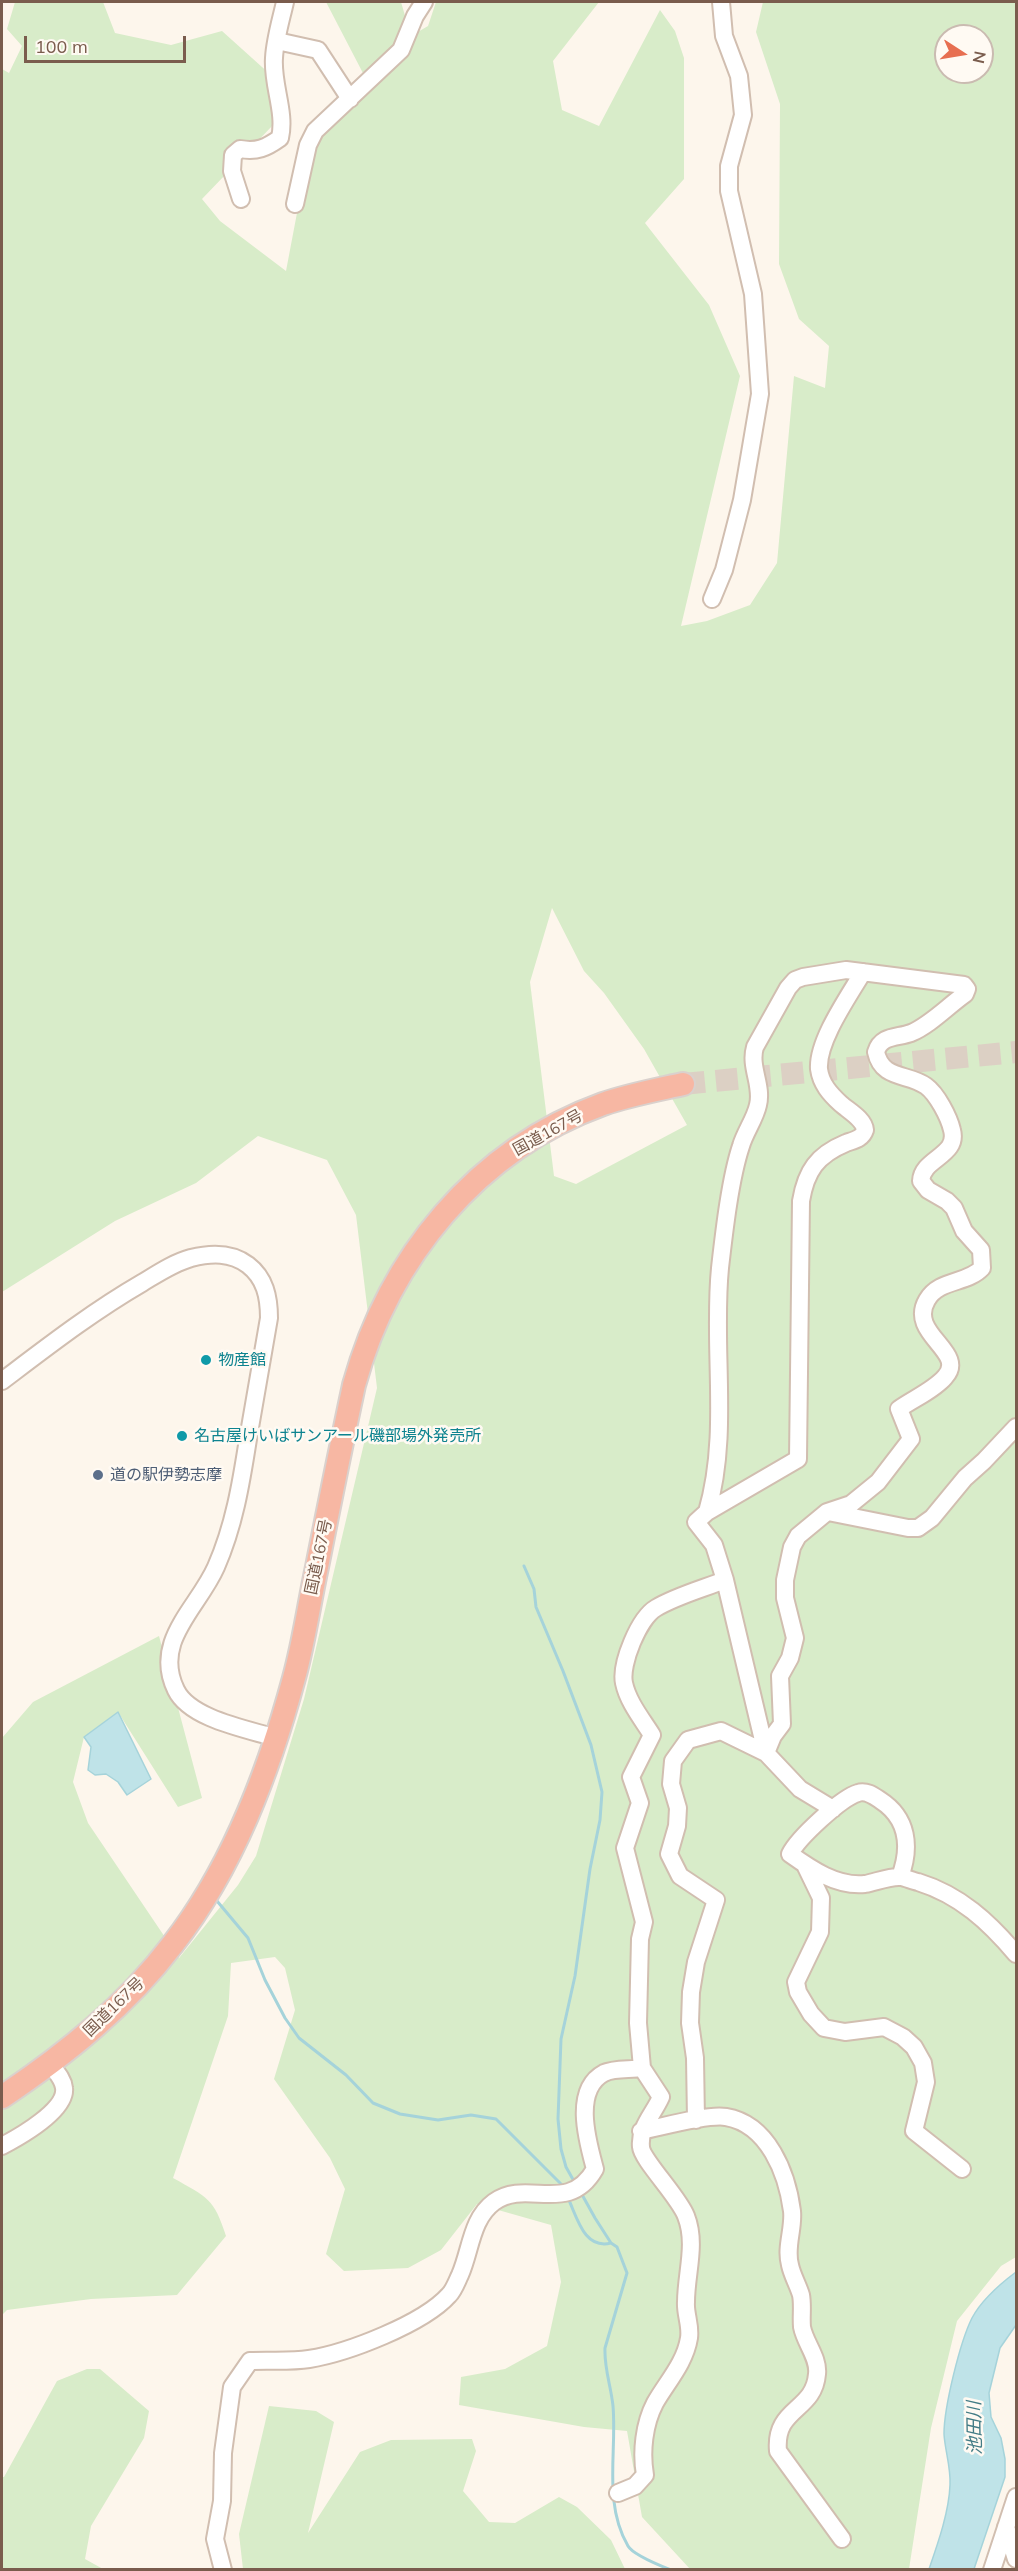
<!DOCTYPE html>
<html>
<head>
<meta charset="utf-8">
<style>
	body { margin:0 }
	#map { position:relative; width:1018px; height:2571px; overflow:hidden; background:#fdf6ec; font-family:Mulish,sans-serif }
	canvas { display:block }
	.frame { position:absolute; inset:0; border:3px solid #7a5c4d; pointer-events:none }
	.north { position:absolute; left:934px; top:24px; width:60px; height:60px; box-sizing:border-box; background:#fffaf3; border:2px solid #cabbb1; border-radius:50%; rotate:102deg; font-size:16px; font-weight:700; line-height:24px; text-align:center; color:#7a5c4d }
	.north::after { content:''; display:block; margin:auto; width:21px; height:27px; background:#e76f51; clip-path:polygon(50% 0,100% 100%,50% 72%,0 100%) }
	.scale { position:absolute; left:24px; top:36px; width:162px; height:27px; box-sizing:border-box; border:3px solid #7a5c4d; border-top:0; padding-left:8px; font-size:18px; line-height:21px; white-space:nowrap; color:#7a5c4d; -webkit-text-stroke:4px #fffaf3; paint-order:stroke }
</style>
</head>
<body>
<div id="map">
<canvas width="1018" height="2571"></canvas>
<div class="frame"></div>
<div class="north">N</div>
<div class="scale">100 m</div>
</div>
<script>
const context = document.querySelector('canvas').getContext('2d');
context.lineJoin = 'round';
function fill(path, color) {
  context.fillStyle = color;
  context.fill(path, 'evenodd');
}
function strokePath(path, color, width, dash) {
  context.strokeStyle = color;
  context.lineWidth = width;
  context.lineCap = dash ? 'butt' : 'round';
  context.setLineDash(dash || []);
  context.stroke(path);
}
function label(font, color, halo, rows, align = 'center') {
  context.font = font + ' Mulish,"Noto Sans JP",sans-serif';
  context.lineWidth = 5;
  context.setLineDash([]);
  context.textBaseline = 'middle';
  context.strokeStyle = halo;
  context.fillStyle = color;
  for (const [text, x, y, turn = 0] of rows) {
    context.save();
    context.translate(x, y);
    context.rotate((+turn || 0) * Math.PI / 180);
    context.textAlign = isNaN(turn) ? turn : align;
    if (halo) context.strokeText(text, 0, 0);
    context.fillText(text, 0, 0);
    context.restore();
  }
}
fill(new Path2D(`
	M15,2H103L115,33L171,45L222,31L282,85L274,124L202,199L220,221L286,271L308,155L365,77L326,2H401L411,36L428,26L436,2H599L553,61L562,110L599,126L660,10L675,31L684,58V179L645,223L709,305L740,376L681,626L707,621L750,605L777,563L794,376L825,388L829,346L799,319L779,264L780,104L756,32L763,2H1016V2257L1001,2266L957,2321L931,2428L909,2569H690L642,2517L627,2431L584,2427L459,2405L461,2377L505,2369L547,2346L561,2282L551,2225L477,2204L441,2250L408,2268L344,2271L326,2254L345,2189L330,2158L274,2079L295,2010L285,1968L275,1957L231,1963L228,2016L173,2178C207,2197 214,2198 226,2236L177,2295L91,2299L7,2310L2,2315V1738L33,1702L159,1636L202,1798L178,1807L118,1712L84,1737L73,1782L88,1823L179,1958L238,1885L256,1856L304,1699L377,1388L356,1215L327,1160L258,1136L196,1183L115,1221L2,1292V69L9,73L22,46L7,29ZM946,36H982V72H946ZM552,908L584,971L604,993L644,1049L687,1125L576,1184L554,1176L530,982Z
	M87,2369H100L149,2411L144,2438L91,2526L85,2559L103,2569H2V2477H4L57,2381Z
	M269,2406L316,2411L334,2422L308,2533L360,2452L391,2440L472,2439L476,2451L463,2491L489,2522L515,2523L559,2497L577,2507L611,2540L625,2569H243L239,2534Z`), '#d8ecc9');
const water = new Path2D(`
	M118,1712L151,1779L127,1795L118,1782L106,1774L95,1775L88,1770L91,1747L84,1737Z
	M1016,2272V2325L1000,2348L989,2393L991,2417L1001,2438L1005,2459V2477L974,2569H929C938,2543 949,2512 950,2485C951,2467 945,2451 944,2434C944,2407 960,2342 972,2318C982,2299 1000,2284 1016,2272Z`);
fill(water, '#bfe3e8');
strokePath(water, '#a5d3da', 1.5);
strokePath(new Path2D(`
	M524,1566L534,1589L536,1607L563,1671L591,1745L602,1792L600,1820L590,1869L575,1976L561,2039L558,2119L561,2149L566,2167L575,2183
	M217,1901L248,1938L265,1980L285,2018L299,2038L346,2075L373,2103L400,2114L438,2120L471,2115L496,2119L563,2186
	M580,2191L595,2218L611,2243L617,2247L627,2273L605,2348C604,2368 611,2386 613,2406C617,2453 603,2503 628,2546C633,2555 661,2566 671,2570
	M568,2198C577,2217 584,2250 611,2243`), '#a5d3da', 3);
strokePath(new Path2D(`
	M683,1084L1016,1052`), '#dcd0c4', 22, [22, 11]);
const minor = new Path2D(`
	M277,41L318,50L350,99
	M241,199L232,171L233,155L240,149C257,152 266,148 280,138C286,112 272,85 274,58C275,39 281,20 285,2
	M295,204L308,145L315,131L401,50L415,16L424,2
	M712,599L724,570L742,500L760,394L753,294L729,191V166L743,115L739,76L724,36L721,2
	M2,1381C47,1347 92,1312 142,1283C157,1274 173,1263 191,1258C211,1253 231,1252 248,1265C265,1278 269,1297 269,1318C262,1358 255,1399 248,1439C241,1484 234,1526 216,1567C198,1608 152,1641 176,1690C190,1719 247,1729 276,1738
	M707,1512C730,1434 712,1348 720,1268C724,1233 730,1179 741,1146C745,1132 755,1119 758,1105C763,1085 749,1067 755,1047L788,988L795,980L803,977L846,970L964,985L967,989L965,994C948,1006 930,1025 911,1033C897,1038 881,1035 876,1052C882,1080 908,1073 926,1086C937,1094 949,1117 952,1130C959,1156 922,1158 921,1181L928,1190L947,1201L954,1208L964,1231L981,1250L982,1268C967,1284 939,1279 927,1300C907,1334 968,1352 945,1377C934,1390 913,1399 899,1409L911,1439L878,1482L851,1504L827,1512L798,1536L792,1547L785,1580V1598L795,1638L790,1658L780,1676L782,1724L773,1736L766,1753
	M828,1512L908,1528H918L932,1518L965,1478L984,1461L1016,1427
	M766,1753L725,1580L714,1545L696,1522L707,1512L798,1459L801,1201C806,1171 817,1155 846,1143C854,1140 862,1139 865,1130C864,1119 849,1111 841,1104C830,1094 821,1084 819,1069C817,1041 849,996 863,972
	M805,1865L821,1898L820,1932L796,1982L798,1992L811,2014L824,2028L845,2032L884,2027L903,2037L914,2047L923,2063L926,2082L914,2131L962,2169
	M900,1877C911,1847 908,1818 880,1800C874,1796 866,1790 858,1793C841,1798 798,1838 790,1854C811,1869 837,1887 865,1884C876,1882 890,1876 901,1877C906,1878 913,1881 918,1882C960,1895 989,1922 1016,1954
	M696,2120L695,2058L690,2023L691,1992L696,1962L716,1900L680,1876L669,1854L677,1826L678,1808L671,1784L673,1761L688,1740L721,1731L766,1753L800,1789L833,1809
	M641,2131C662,2127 706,2114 726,2117C768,2124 787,2173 792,2211C794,2229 785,2247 790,2265C792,2275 798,2285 801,2295C803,2305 801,2317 802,2327C805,2343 819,2358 817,2374C814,2412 774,2407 778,2451L842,2539
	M2,2146C19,2137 67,2110 64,2088C63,2078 55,2071 50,2064
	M618,2493L635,2486L645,2475C641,2452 644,2424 655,2403C667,2382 685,2363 689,2338C691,2325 685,2314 686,2302C686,2273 697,2244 686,2216C679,2197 642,2160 641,2147C639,2127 653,2115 661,2097L642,2068L638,2023L640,1939L644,1922L625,1848L640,1803L631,1777L652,1735C642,1719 628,1702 624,1683C620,1664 639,1618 656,1608C676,1596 702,1589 725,1580
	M1006,2527L1016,2559
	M223,2570L215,2539L222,2501L223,2453L232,2387L250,2361C269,2360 290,2362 309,2359C347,2353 423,2324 449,2295C454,2290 457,2281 460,2275C471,2250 471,2219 494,2202C527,2178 568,2216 595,2169C588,2143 572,2090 604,2073C614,2068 631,2070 642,2068
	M992,2570L1016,2497`);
const highway = new Path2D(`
	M2,2097C66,2054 126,2006 173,1944C233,1867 269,1771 294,1678C304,1642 309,1604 317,1567C329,1506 341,1446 354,1385C389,1258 476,1150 603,1104C629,1095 656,1090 683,1084`);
strokePath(minor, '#d1beb0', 20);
strokePath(highway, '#dad1cd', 26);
strokePath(minor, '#fff', 16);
strokePath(highway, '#f7b7a3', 22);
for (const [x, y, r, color] of [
	[206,1360,6,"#0f9aa8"],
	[182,1436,6,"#0f9aa8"],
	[98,1475,6,"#5c6f8a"]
]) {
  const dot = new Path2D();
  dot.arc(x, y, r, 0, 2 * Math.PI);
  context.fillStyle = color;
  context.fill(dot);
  strokePath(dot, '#fffaf3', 2);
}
label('16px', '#7a5c4d', '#fffaf3', [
	["国道167号",548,1133,-29],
	["国道167号",319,1557,-78],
	["国道167号",114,2007,-44]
]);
label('16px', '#0d838f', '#fffaf3', [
	["物産館",218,1360],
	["名古屋けいばサンアール磯部場外発売所",194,1436]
], 'left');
label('16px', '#4e5e75', '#fffaf3', [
	["道の駅伊勢志摩",110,1475]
], 'left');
label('italic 18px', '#437c86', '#fffaf3', [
	["池田川",975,2428,-91]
]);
</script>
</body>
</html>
